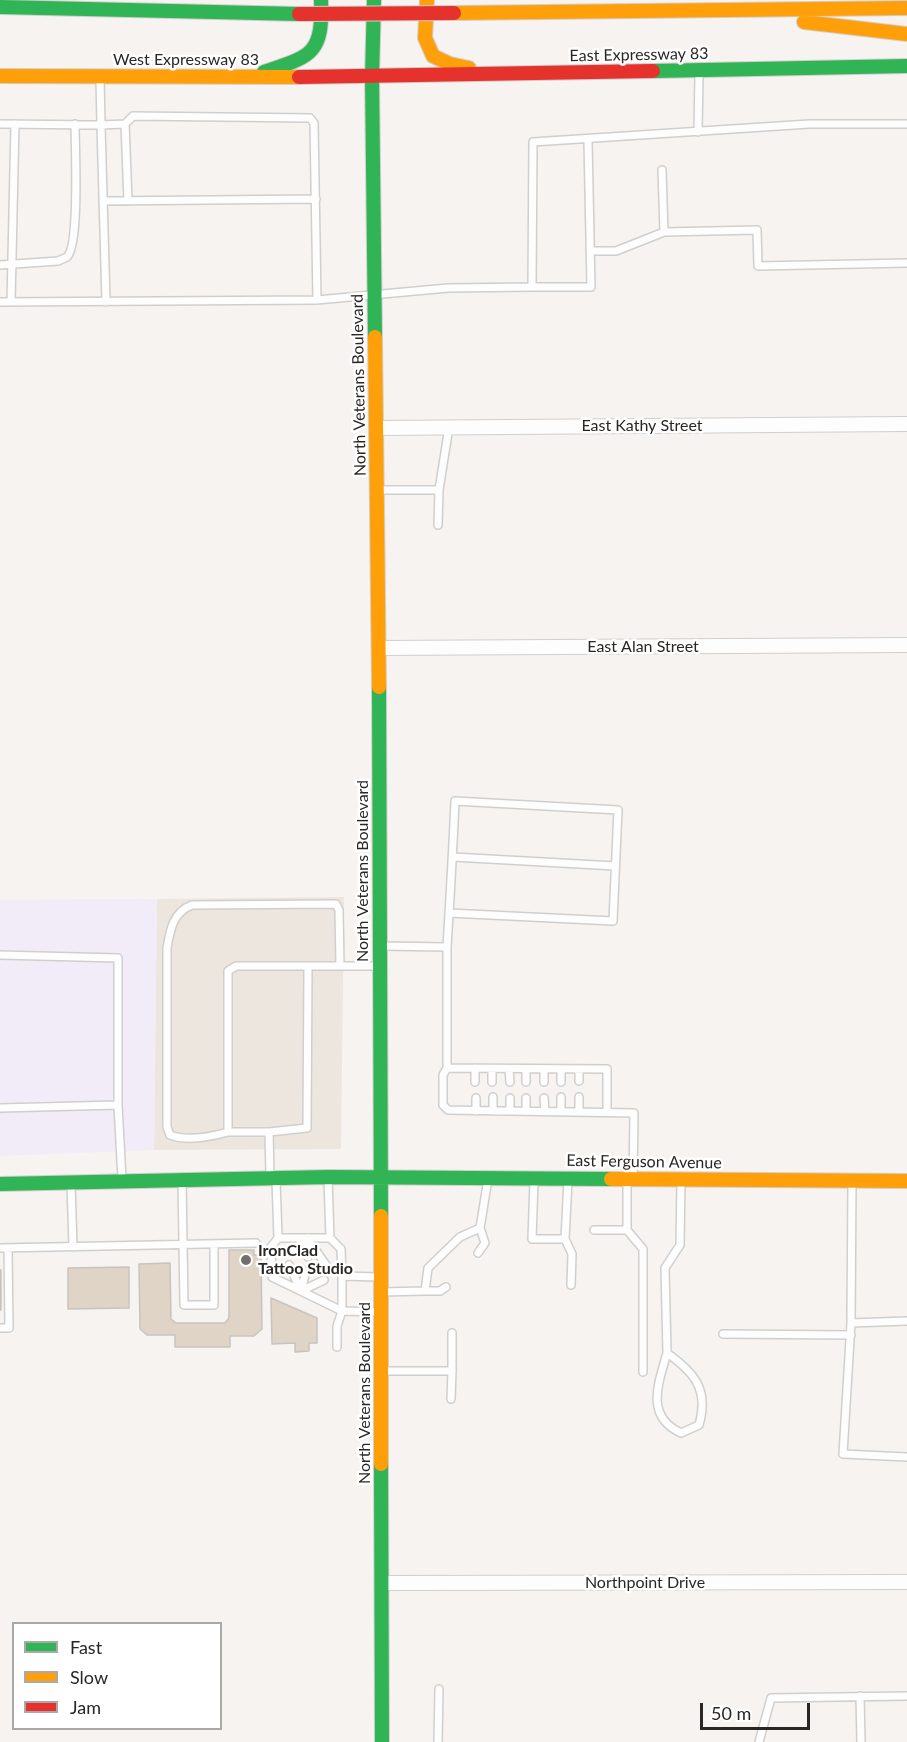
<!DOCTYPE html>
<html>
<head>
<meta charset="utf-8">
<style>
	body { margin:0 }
	#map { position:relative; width:907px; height:1742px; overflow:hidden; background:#f6f3f0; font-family:Lato,sans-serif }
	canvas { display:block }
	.legend { position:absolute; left:12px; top:1622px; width:210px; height:108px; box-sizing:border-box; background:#fff; border:2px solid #a9a9a8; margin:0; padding:8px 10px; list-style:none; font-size:18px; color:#292725 }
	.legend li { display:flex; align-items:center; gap:12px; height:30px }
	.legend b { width:30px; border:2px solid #a9a9a8 }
	.scale { position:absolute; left:700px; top:1703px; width:110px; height:27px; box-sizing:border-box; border:3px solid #292725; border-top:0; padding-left:8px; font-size:18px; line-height:21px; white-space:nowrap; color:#292725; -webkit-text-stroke:4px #fff; paint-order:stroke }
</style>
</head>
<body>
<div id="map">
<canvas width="907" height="1742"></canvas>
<ul class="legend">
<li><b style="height:8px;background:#30b455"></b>Fast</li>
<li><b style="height:8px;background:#ff9f0a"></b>Slow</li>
<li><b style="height:8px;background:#e5322d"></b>Jam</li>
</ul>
<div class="scale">50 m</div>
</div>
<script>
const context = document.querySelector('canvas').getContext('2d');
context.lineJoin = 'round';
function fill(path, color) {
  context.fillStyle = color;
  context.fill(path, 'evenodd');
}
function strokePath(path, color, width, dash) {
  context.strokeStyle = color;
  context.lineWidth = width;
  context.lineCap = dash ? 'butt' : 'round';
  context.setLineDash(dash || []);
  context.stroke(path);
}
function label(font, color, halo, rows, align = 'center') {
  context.font = font + ' Lato,sans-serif';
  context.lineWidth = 5;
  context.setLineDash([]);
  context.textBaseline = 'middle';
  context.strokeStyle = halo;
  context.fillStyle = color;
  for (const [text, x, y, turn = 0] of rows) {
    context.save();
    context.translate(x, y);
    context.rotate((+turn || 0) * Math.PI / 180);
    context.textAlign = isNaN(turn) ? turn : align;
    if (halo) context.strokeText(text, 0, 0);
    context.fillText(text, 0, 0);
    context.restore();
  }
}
fill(new Path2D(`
	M344,897L341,1149L154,1150L157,899Z`), '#ede6de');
fill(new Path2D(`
	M157,899L154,1150L0,1156V900Z`), '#f1ecf7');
const building = new Path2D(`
	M229,1250H254V1255H261L262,1329L254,1336H230V1347H175V1335H147L140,1329L139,1264L170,1263L171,1319L176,1323H225L229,1318Z
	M129,1267V1308L68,1309V1268Z
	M0,1270H1V1310H0Z
	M271,1298L317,1318V1343H309V1351L295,1352V1343L272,1344Z`);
fill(building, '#dfd4c6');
strokePath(building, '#c6c4c1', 1.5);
const lane = new Path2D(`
	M0,124L101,125L100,78
	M125,124L128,201
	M698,132L699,73
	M588,141L591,287H532L533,142L809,124H907
	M662,170L664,232L757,230L758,266L907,263
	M103,201L316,199
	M590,251H616L664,232
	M0,265L58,261C60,260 65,258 67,257C80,245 75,146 75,124
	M0,302L317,300L448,288L532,287
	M11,302L15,124
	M106,302L101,125L125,124L133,116L310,118L314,123L317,300
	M380,490H439
	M438,525L439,490L449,427
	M453,857L615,866
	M382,946L447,947V1068L443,1075V1105L448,1110L634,1113L633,1178
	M447,947C450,898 453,850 455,801L618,810L613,921L449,913
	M0,955L118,958V1105L122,1179
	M447,1068L607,1069V1112
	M475,1068V1082
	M492,1069V1082
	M509,1069L510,1082
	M526,1069V1082
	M544,1069V1082
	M561,1069V1082
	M579,1069V1081
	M493,1097V1111
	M561,1097V1112
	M476,1098V1111
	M510,1098V1111
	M526,1098V1111
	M544,1098L545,1112
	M0,1108L118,1105
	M579,1112V1097
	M228,1132C210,1137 187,1142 170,1135L167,1127V948C170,930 173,912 192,905L336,904L339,910L340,966
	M269,1132L307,1128L308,966
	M270,1176L269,1132H228V971L236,966H377
	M276,1180L278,1238H330L328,1179
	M568,1180L565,1239L572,1254L571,1285
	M182,1181L184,1305H214V1244
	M534,1181L532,1239H565
	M71,1183L73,1247
	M594,1230H627V1181
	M627,1230L643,1249V1372
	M278,1238L271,1247L272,1277L342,1311L337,1326V1347
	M307,1238L326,1265
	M330,1238L341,1249L342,1276
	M307,1240L308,1257
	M0,1248L256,1243
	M292,1251L307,1238
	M478,1253L485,1243L480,1228
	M289,1265L301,1291
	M379,1277L342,1276V1311L380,1312
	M301,1291L324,1280
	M301,1291L306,1271
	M425,1291H440L446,1287
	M381,1292L425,1291L428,1268L460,1237L480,1228L488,1179
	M907,1321L851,1323L843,1454L907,1457
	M851,1323L852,1181
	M0,1328H9L8,1248
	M723,1334L851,1335
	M667,1353C658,1385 645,1416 681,1433L699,1425C709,1390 695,1373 667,1353L665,1268L680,1245L681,1181
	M382,1371H452L451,1399
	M452,1371V1333
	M860,1696L861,1742
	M438,1742L439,1689
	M759,1742L771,1698L907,1696`);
const street = new Path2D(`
	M376,428L907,424
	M379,648L907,645
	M383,1583L907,1582`);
const fast = new Path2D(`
	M374,0L372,77L375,337
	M0,7L299,14
	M653,71L907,66
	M264,72C312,56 323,54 321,0
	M379,687L381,1216
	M0,1184L328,1177L611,1179
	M381,1464L382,1742`);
const slow = new Path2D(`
	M427,0L425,38L433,56L450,64L469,68
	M454,13L907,8
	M804,22L907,34
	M0,76L299,77
	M375,337L379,687
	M611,1179L907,1181
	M381,1216V1464`);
const jam = new Path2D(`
	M299,77L653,71`);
strokePath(lane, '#d1cfcc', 10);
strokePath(street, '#d1cfcc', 16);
strokePath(fast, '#d1cfcc', 16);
strokePath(slow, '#d1cfcc', 16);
strokePath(jam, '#d1cfcc', 16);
strokePath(lane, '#fefdfd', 7);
strokePath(street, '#fefdfd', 14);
strokePath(fast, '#30b455', 14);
strokePath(slow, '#ff9f0a', 14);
strokePath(jam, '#e5322d', 14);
const jamBridge = new Path2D(`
	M299,14L454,13`);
strokePath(jamBridge, '#d1cfcc', 16, []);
strokePath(jamBridge, '#e5322d', 14);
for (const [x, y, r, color] of [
	[246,1260,6,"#716e6c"]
]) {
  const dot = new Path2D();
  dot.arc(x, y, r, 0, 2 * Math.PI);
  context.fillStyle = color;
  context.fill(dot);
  strokePath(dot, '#fff', 2);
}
label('16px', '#292725', '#fff', [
	["East Expressway 83",639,55,-1],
	["West Expressway 83",186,60],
	["North Veterans Boulevard",359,385,-91],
	["East Kathy Street",642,426],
	["East Alan Street",643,647],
	["North Veterans Boulevard",363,871,-90],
	["East Ferguson Avenue",644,1162,1],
	["North Veterans Boulevard",365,1393,-90],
	["Northpoint Drive",645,1583]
]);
label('bold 16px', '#292725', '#fff', [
	["IronClad",258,1251],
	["Tattoo Studio",258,1269]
], 'left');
</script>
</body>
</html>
